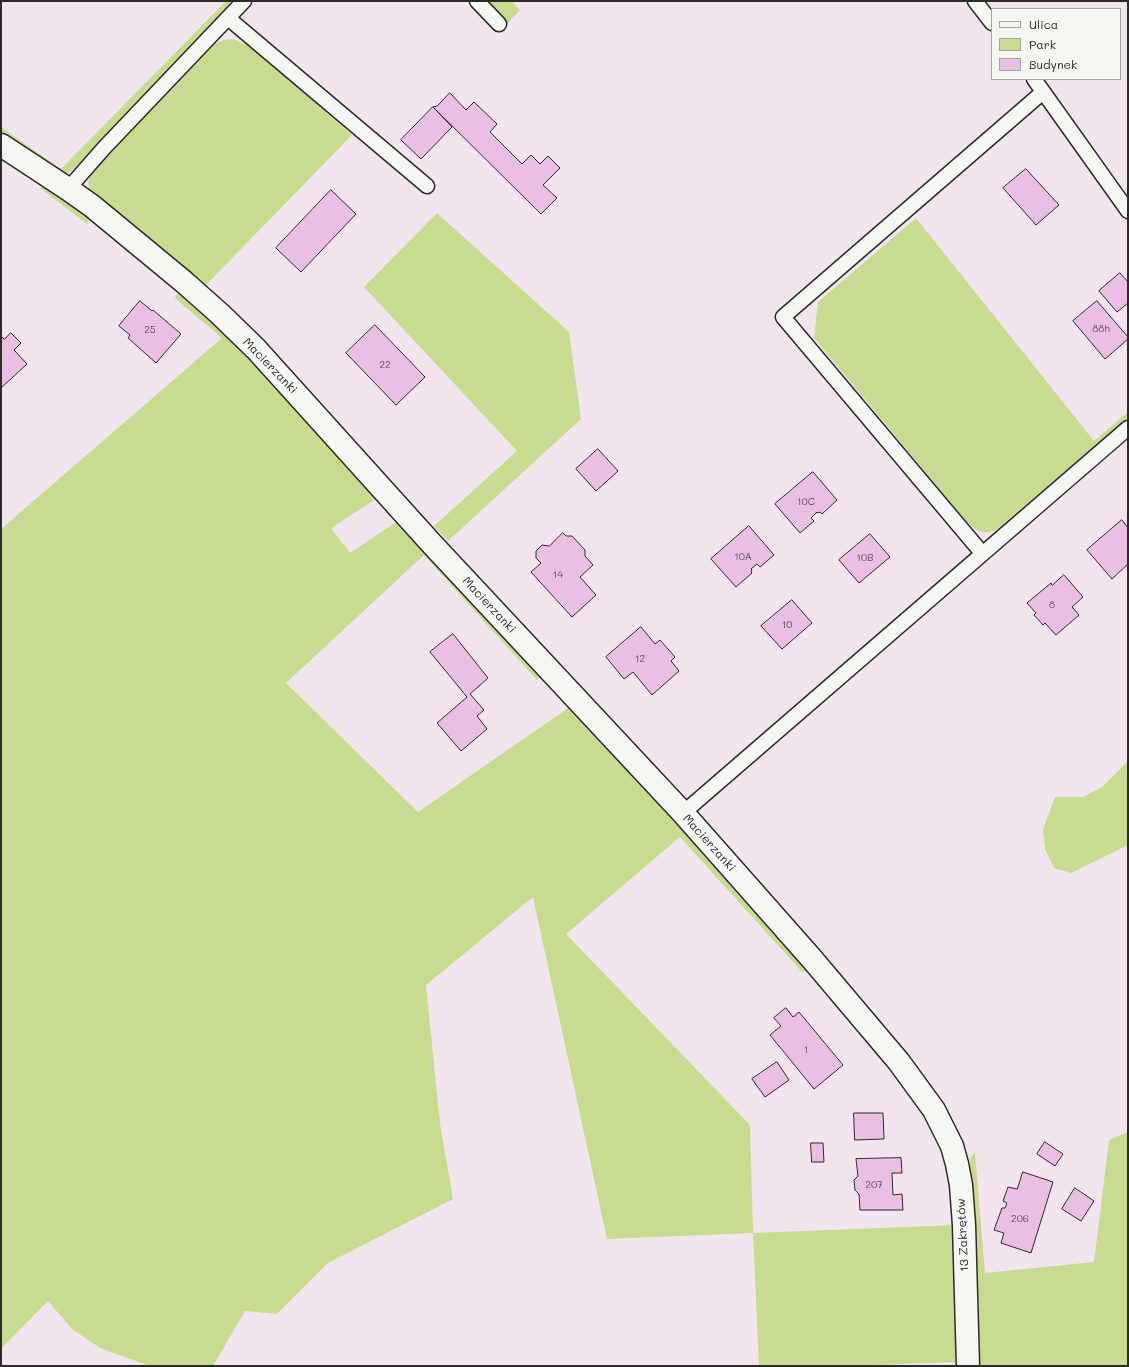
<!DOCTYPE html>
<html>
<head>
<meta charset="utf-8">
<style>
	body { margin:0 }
	#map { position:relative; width:1129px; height:1367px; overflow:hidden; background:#f3e5ee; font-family:Mali,sans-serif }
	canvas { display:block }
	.frame { position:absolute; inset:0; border:2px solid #2b2b2b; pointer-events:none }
	.legend { position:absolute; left:991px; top:8px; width:130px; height:72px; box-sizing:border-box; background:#f6f6f2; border:1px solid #a5a5a2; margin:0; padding:5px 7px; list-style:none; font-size:12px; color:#2b2b2b }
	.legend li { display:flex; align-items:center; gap:8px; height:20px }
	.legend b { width:20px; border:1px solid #a5a5a2 }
</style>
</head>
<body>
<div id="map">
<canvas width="1129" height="1367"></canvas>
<div class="frame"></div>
<ul class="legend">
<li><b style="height:5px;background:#f6f6f2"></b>Ulica</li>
<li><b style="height:11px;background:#c8dc91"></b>Park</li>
<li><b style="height:11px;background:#ebbee3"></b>Budynek</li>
</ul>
</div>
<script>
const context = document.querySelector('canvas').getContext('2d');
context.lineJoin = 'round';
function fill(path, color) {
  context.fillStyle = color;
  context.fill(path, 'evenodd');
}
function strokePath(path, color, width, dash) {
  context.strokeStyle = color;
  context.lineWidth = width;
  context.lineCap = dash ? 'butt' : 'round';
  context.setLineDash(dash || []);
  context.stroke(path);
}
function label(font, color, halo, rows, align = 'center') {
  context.font = font + ' Mali,sans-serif';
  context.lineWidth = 3.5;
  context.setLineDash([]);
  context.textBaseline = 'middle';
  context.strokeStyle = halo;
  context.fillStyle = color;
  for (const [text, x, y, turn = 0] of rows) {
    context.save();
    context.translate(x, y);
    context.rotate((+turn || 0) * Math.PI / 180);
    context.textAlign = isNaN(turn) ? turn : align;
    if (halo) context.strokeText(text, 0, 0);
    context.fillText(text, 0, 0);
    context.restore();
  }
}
fill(new Path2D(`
	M226,1H237L74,169L68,173L58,174L1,136V127L61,169Z
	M483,1H511L520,10L507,24Z
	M233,39L252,47L352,135L202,289L91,195C86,178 89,174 98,161L213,45L223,40Z
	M48,185L84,210L89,218L87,224L40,188Z
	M437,213L569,332L581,419L448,541L434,526L517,451L364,287Z
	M916,218L1094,441L1128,412V418L996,530C981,536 976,530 965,520L814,338L818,302Z
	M180,288L215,319L379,497L331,528L350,553L399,520L541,676L537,680L424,555L286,683L418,812L574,704L807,966L803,973L680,837L566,934L750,1125L753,1233L956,1225L958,1362L847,1366H759L753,1233L607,1239L533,897L426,985L440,1124L453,1199L328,1263L277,1314L245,1311L213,1366H150L100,1348L72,1329L48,1301L1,1349V529L222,338L175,298Z
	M1128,761V845L1071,873L1054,868L1045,849L1043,829L1055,797H1083L1102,787Z
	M1128,1132V1366H976L969,1185L970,1159L975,1152L985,1273L1094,1262L1109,1140Z`), '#c8dc91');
const building = new Path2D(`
	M450,93L466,110L474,102L497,124L490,132L522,164L531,155L540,164L548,156L560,168L543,185L557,198L541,214L433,107L437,106Z
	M433,107L452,127L421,159L401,140Z
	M1026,169L1059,205L1036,225L1003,188Z
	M331,190L356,214L301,272L276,248Z
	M1120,273L1128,282V303L1117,312L1099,291Z
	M140,301L152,311L153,310L181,334L156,363L128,338L130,335L119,326Z
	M1097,301L1128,337V339L1105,359L1073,321Z
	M375,325L425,377L396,405L346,353Z
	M11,333L21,343L14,350L27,364L1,388V336L4,339Z
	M598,449L618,471L596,491L576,469Z
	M813,472L837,500L822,514L820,512L818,513L817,512L811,518L814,521L800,533L775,504Z
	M1122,520L1128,528V564L1112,579L1087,550Z
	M749,526L774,555L760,567L757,564L751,569L752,570L751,572L752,573L736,587L711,559Z
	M563,533L566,536H572L585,550V556L593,565L580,577L596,595L572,617L531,572L541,563L536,558V551L542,545L549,546Z
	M870,534L890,557L859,583L839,560Z
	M1064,575L1083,597L1072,607L1079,615L1056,635L1045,623L1043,625L1034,615L1036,613L1027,603L1051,583L1052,585Z
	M792,600L812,623L782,649L761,626Z
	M641,627L655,644L660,640L675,657L671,661L679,671L652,695L633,672L624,679L606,657Z
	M453,634L488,678L470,694L484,710L477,716L487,729L461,751L437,723L467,697L430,652Z
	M786,1008L793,1017L799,1012L843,1065L814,1089L770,1035L781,1026L774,1018Z
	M777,1062L789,1080L765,1097L752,1079Z
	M854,1113H883L884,1139L855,1140Z
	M1045,1142L1063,1154L1055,1166L1037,1154Z
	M811,1143H823L824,1162H812Z
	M901,1158L902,1173H892L893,1195L902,1194L903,1210H860L859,1194L855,1190L854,1180L858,1176L856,1159Z
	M1023,1172L1053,1182L1031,1253L1001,1243L1004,1233L994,1230L1002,1208H1005L1007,1203L1003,1201L1008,1187L1017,1189Z
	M1075,1188L1094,1201L1081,1221L1062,1209Z`);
fill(building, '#ebbee3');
strokePath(building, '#2b2b2b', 1);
const service = new Path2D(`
	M477,1L499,24
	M975,1L992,23
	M228,18L427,186
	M1034,79L1128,211
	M68,189L104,148L244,1
	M982,553L783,317L1043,92
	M683,813L1128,428`);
const minor = new Path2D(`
	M1,145L68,189L92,206L184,282L220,314L256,349L431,543L683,813L812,959L899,1062L934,1110L952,1146L957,1164L961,1185L964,1225L968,1366`);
strokePath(service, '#2b2b2b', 17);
strokePath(minor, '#2b2b2b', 25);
strokePath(service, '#f6f6f2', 14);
strokePath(minor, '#f6f6f2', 22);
label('10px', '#5b5059', null, [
	["88h",1101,329],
	["25",150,330],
	["22",385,365],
	["10C",806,502],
	["10A",743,557],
	["10B",865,558],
	["14",558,575],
	["8",1052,605],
	["10",787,625],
	["12",640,659],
	["1",806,1050],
	["207",874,1185],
	["206",1020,1219]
]);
label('12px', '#2b2b2b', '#f6f6f2', [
	["Macierzanki",270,366,46],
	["Macierzanki",489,605,47],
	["Macierzanki",709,843,48],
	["13 Zakrętów",963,1235,-93]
]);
</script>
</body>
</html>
